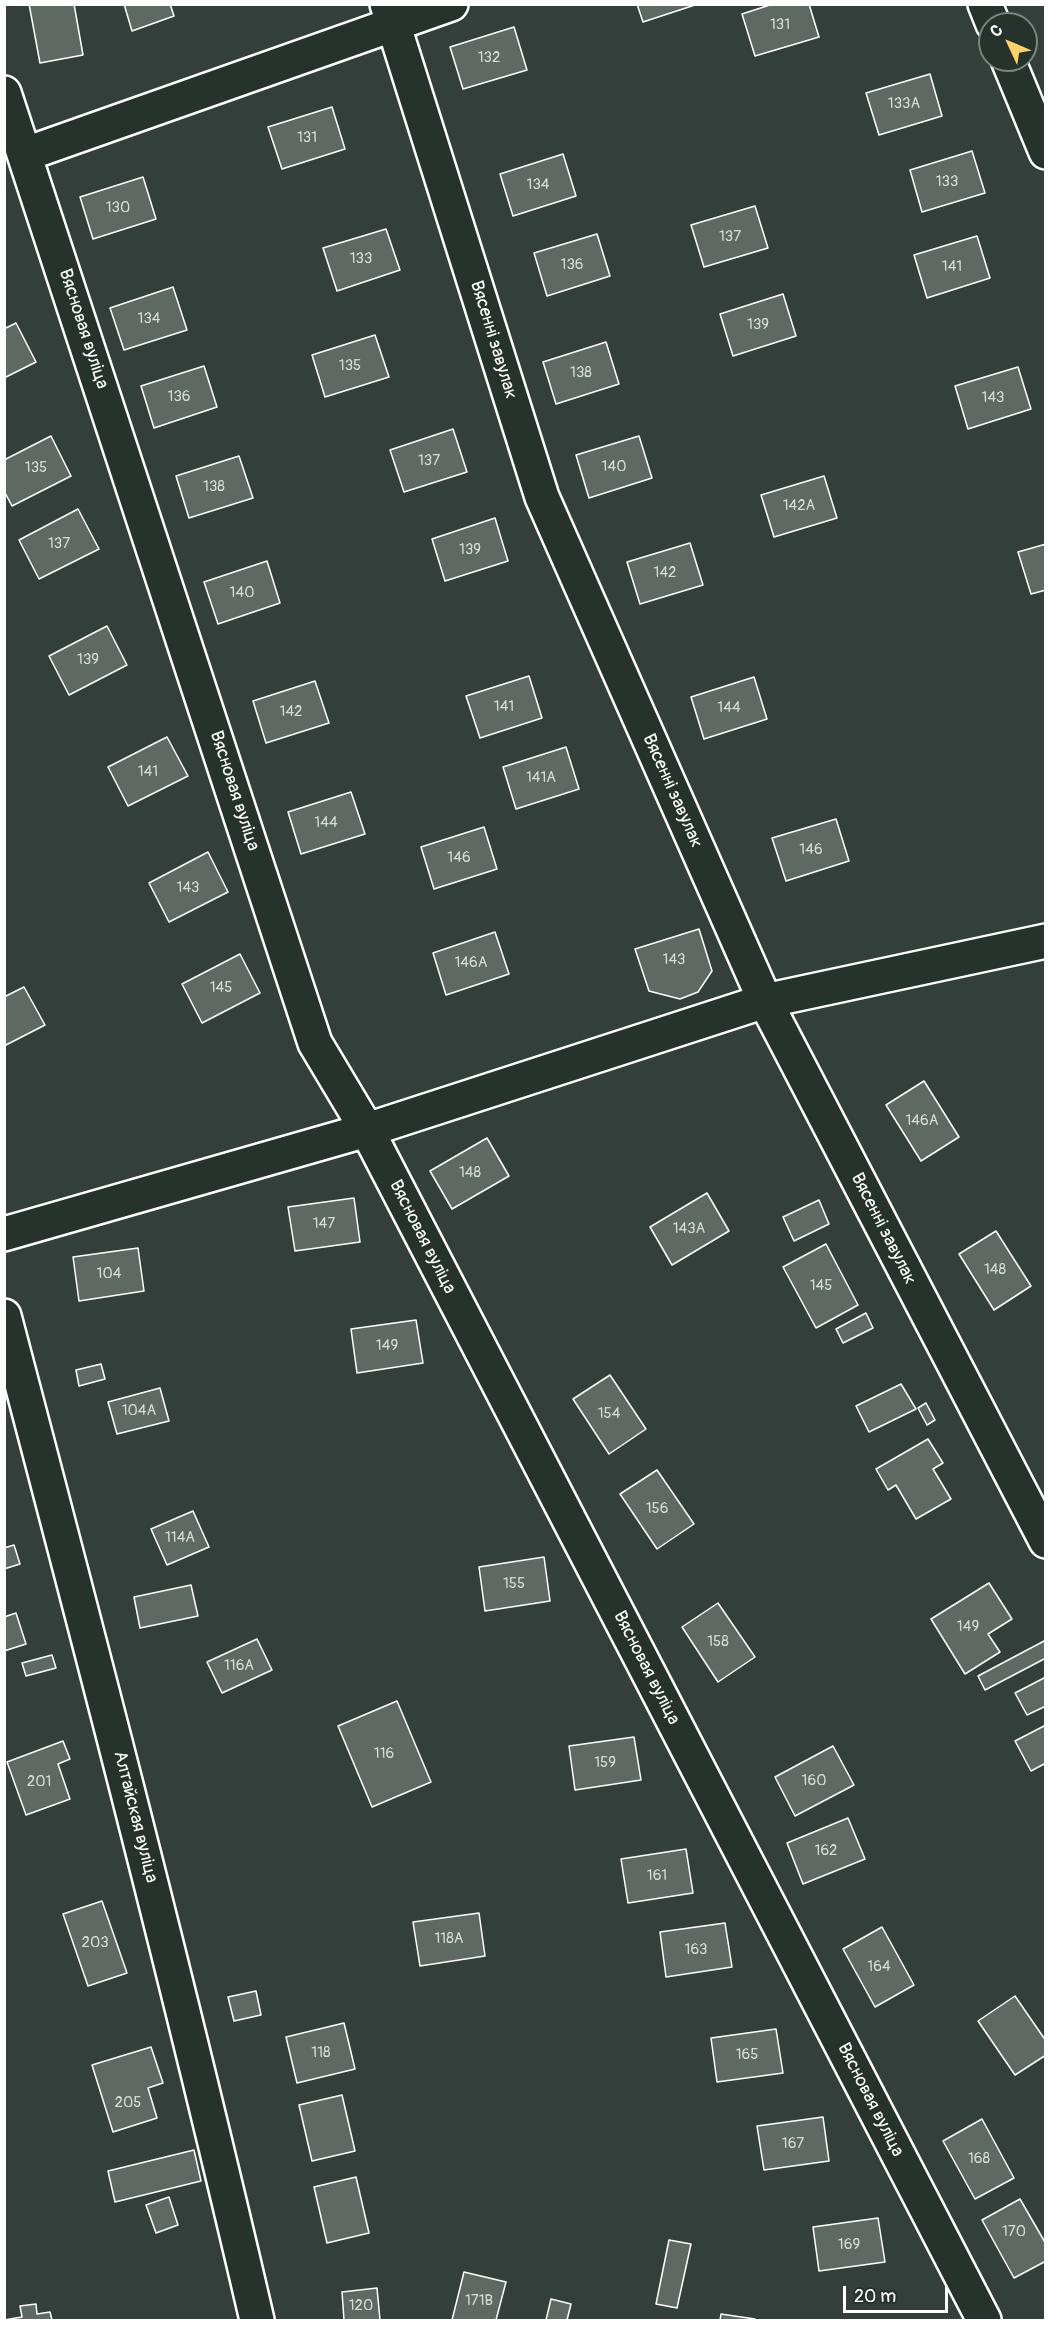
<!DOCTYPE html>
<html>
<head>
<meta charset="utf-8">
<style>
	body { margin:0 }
	#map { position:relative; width:1050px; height:2325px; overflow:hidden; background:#333f3a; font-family:Pangolin,sans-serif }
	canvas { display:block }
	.frame { position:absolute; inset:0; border:6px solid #fff; pointer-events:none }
	.north { position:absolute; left:978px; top:12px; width:60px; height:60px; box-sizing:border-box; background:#26332d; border:2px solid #7d8581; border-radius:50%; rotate:314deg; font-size:16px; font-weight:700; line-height:24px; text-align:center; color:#fff }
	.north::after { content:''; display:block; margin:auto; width:21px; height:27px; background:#ffd166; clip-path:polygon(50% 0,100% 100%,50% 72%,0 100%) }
	.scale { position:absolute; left:843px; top:2286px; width:105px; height:27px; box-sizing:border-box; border:3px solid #fff; border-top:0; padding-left:8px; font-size:18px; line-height:21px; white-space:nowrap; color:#fff; -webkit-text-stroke:4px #26332d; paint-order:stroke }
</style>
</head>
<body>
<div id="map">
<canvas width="1050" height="2325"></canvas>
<div class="frame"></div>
<div class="north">С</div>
<div class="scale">20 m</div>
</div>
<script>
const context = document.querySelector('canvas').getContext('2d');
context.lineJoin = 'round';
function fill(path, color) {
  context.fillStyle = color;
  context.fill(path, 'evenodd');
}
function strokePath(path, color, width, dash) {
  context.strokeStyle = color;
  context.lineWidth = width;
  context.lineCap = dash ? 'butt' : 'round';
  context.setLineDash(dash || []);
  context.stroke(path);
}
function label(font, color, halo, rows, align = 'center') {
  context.font = font + ' Pangolin,sans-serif';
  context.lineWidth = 4.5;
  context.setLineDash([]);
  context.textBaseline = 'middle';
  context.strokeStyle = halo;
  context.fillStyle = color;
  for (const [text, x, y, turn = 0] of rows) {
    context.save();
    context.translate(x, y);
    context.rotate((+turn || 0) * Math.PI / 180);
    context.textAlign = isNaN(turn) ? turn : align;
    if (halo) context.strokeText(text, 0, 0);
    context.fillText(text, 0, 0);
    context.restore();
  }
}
const building = new Path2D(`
	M29,4H74L83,55L40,63Z
	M124,4H170L174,16L132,31Z
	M637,4H698L643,22Z
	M773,4H809L819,37L755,56L742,14Z
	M514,27L527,70L463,89L450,47Z
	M930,74L942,116L879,135L866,93Z
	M332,107L345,149L282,169L268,127Z
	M972,151L985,193L922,212L910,170Z
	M563,154L576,196L513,216L500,174Z
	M143,177L156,219L93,239L80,197Z
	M755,206L768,248L704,267L691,225Z
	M386,229L400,270L337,291L323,248Z
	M597,234L610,276L547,296L534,253Z
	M977,236L990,278L927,298L914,255Z
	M173,287L187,330L124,350L110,308Z
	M783,294L796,336L733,356L720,314Z
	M16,323L36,362L4,378V329Z
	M375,335L389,377L325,397L312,355Z
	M606,342L619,384L556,404L543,362Z
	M204,366L217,407L154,428L141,386Z
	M1018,367L1031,409L968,429L955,386Z
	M453,429L467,472L404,492L390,450Z
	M51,436L71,476L12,506L4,491V460Z
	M639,436L652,478L589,498L576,455Z
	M239,456L253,498L189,518L176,476Z
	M824,476L837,518L774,537L761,495Z
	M78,509L99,549L39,579L19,540Z
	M495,518L508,561L445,581L432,539Z
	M690,543L703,585L640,604L627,562Z
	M1046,544V590L1031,594L1018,552Z
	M267,561L280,603L218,624L204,582Z
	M107,626L127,665L69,695L49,656Z
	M529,676L542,718L480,738L466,696Z
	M754,677L767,719L704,739L691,697Z
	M315,681L329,723L266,743L253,701Z
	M167,737L188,776L128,806L108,767Z
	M566,747L579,789L516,809L503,767Z
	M351,792L365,834L301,854L288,812Z
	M836,819L849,861L786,881L772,838Z
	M484,827L497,869L434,889L421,847Z
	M208,852L228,892L169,922L149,883Z
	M699,929L712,971L698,992L680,999L649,991L635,949Z
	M495,932L509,974L446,995L433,953Z
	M240,954L260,993L202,1023L182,984Z
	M24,987L45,1025L4,1046V997Z
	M924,1081L959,1137L921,1161L886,1105Z
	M487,1138L509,1176L452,1209L430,1171Z
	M707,1193L729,1231L672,1265L650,1227Z
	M354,1198L360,1242L295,1251L288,1207Z
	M819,1200L829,1224L794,1241L783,1217Z
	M996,1231L1031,1286L994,1310L959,1254Z
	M826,1244L858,1305L816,1328L783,1267Z
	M138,1248L144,1291L79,1301L73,1257Z
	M866,1313L873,1328L843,1343L836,1329Z
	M416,1320L423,1363L357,1373L351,1329Z
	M101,1364L105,1379L79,1386L76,1370Z
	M610,1375L646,1429L609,1454L573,1399Z
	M901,1384L916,1409L869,1432L856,1406Z
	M160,1388L169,1421L117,1434L108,1402Z
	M926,1403L935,1420L927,1425L918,1408Z
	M928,1439L943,1463L933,1469L951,1499L916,1519L896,1485L888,1490L876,1469Z
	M657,1470L694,1524L657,1549L620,1494Z
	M193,1511L209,1547L167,1565L151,1529Z
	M14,1545L20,1564L4,1569V1548Z
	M544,1557L550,1601L485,1611L479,1567Z
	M989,1583L1012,1619L988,1634L1000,1652L965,1674L931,1619Z
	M191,1585L198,1616L140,1628L134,1597Z
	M718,1603L755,1657L718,1682L682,1627Z
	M16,1613L26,1644L4,1651V1617Z
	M257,1639L272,1670L222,1693L207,1662Z
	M1046,1640V1658L985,1690L978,1676Z
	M52,1655L56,1668L26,1676L22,1663Z
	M1046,1677V1706L1027,1715L1015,1693Z
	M397,1701L431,1782L372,1807L338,1726Z
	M1046,1725V1763L1031,1771L1015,1741Z
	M634,1737L641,1780L575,1790L569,1746Z
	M63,1741L70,1759L58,1764L70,1799L26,1815L7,1762Z
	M833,1746L854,1785L795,1816L775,1777Z
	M848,1818L865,1859L803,1884L787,1843Z
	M686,1849L693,1893L628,1903L621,1859Z
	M102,1901L127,1973L88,1986L63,1914Z
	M479,1913L485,1956L420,1966L413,1922Z
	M725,1923L732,1967L666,1977L660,1932Z
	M882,1927L914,1985L875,2007L843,1949Z
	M256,1991L261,2015L234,2021L228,1997Z
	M1015,1996L1046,2041V2055L1015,2075L978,2021Z
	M344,2023L355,2069L297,2083L286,2037Z
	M776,2029L783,2073L717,2082L711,2038Z
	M151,2047L163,2083L148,2088L157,2118L113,2132L92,2065Z
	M342,2095L355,2151L312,2161L299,2105Z
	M823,2117L829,2161L764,2170L757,2126Z
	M982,2119L1014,2178L975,2199L943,2141Z
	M194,2150L201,2181L115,2202L108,2171Z
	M356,2177L369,2233L327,2243L314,2187Z
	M169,2197L178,2225L156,2233L146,2205Z
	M1020,2199L1046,2244V2261L1014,2278L982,2220Z
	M878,2218L885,2262L819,2271L813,2227Z
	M669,2240L691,2244L677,2308L656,2304Z
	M464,2272L506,2282L496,2320H452Z
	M377,2288L380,2320H344L342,2292Z
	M551,2299L571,2304L567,2320H546Z
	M36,2304L37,2314L50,2312L52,2320H4L22,2317L20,2306Z
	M721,2314L755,2319L754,2320H720Z`);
fill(building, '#5f6964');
strokePath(building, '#fff', 1.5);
const minor = new Path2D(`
	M387,4L542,497L765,1001L1046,1541
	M985,4L993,24
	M1008,60L1046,152
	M4,93L315,1043L367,1130L984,2320
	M26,154L451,4
	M4,1234L367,1130L765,1001L1046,941`);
const secondary = new Path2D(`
	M4,1316C92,1650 179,1984 257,2320`);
strokePath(minor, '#fff', 38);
strokePath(secondary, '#fff', 38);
strokePath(minor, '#26332d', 33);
strokePath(secondary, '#26332d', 33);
label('15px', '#d7dad8', null, [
	["131",780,25],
	["132",489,58],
	["133А",904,104],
	["131",307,138],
	["133",947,182],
	["134",538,185],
	["130",118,208],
	["137",730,237],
	["133",361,259],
	["136",572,265],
	["141",952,267],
	["134",149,319],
	["139",758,325],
	["135",350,366],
	["138",581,373],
	["136",179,397],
	["143",993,398],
	["137",429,461],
	["140",614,467],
	["135",36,468],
	["138",214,487],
	["142А",799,506],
	["137",59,544],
	["139",470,550],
	["142",665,573],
	["140",242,593],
	["139",88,660],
	["141",504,707],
	["144",729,708],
	["142",291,712],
	["141",148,772],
	["141А",541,778],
	["144",326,823],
	["146",811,850],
	["146",459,858],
	["143",188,888],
	["143",674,960],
	["146А",471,963],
	["145",221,988],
	["146А",922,1121],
	["148",470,1173],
	["147",324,1224],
	["143А",689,1229],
	["148",995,1270],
	["104",109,1274],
	["145",821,1286],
	["149",387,1346],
	["104А",139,1411],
	["154",609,1414],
	["156",657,1509],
	["114А",180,1538],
	["155",514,1584],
	["149",968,1627],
	["158",718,1642],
	["116А",239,1666],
	["116",384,1754],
	["159",605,1763],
	["160",814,1781],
	["201",39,1782],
	["162",826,1851],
	["161",657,1876],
	["118А",449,1939],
	["203",95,1943],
	["163",696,1950],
	["164",879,1967],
	["118",321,2053],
	["165",747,2055],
	["205",128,2103],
	["167",793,2144],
	["168",979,2159],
	["170",1014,2232],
	["169",849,2245],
	["171В",479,2301],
	["120",361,2306]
]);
label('18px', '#fff', '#26332d', [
	["Вясновая вуліца",83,329,72],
	["Вясенні завулак",493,340,73],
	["Вясновая вуліца",234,791,72],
	["Вясенні завулак",672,791,66],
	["Вясенні завулак",883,1229,63],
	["Вясновая вуліца",422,1237,63],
	["Вясновая вуліца",646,1668,63],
	["Алтайская вуліца",135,1817,76],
	["Вясновая вуліца",870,2100,63]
]);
</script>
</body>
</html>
